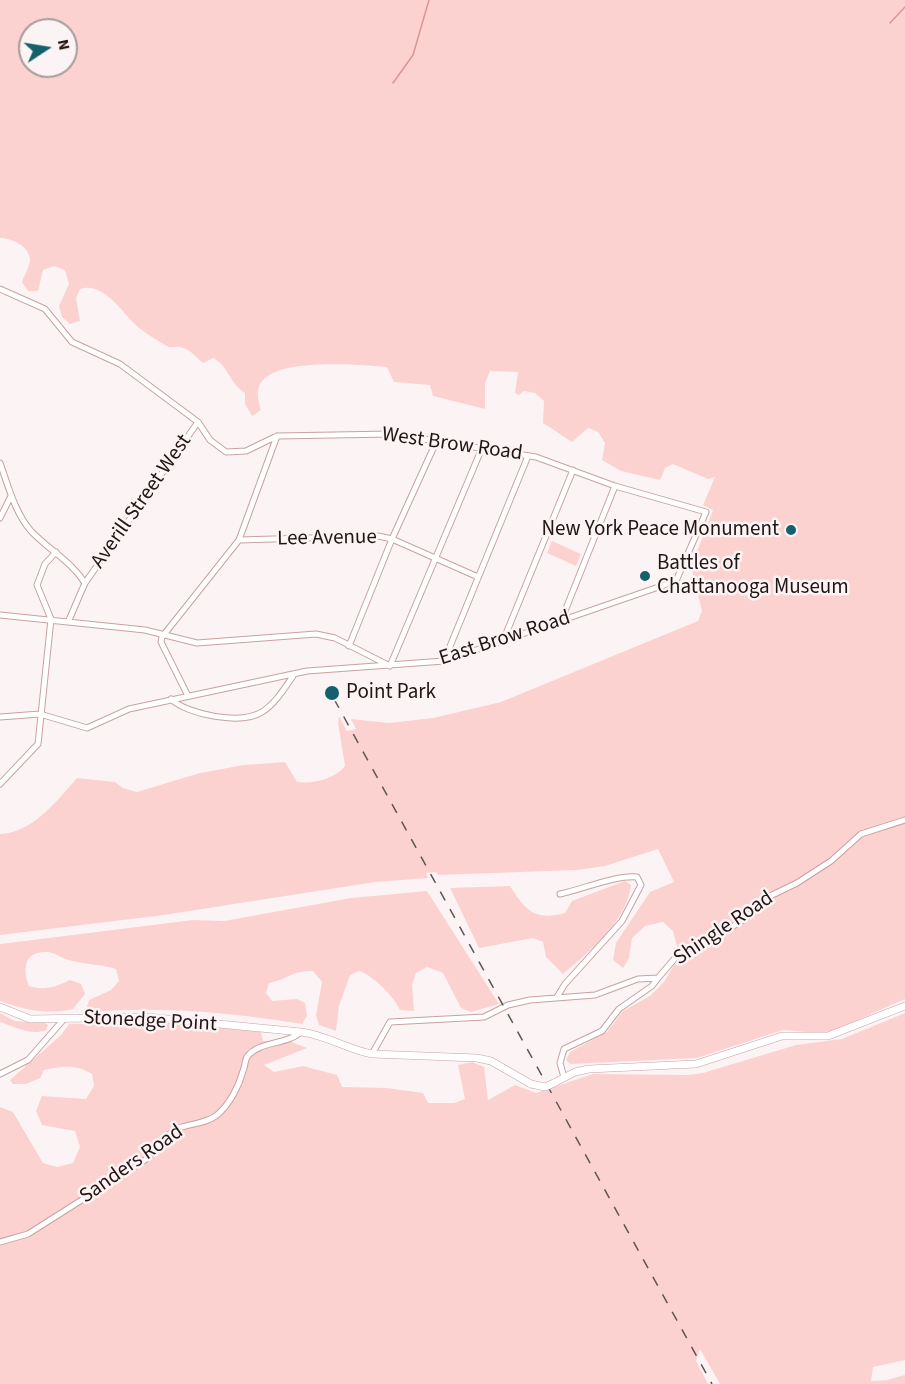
<!DOCTYPE html>
<html>
<head>
<meta charset="utf-8">
<style>
	body { margin:0 }
	#map { position:relative; width:905px; height:1384px; overflow:hidden; background:#fcf4f4; font-family:"Source Sans 3",sans-serif }
	canvas { display:block }
	.north { position:absolute; left:18px; top:18px; width:60px; height:60px; box-sizing:border-box; background:#fcf4f4; border:2px solid #a59b9a; border-radius:50%; rotate:78deg; font-size:16px; font-weight:700; line-height:24px; text-align:center; color:#221514 }
	.north::after { content:''; display:block; margin:auto; width:21px; height:27px; background:#14606c; clip-path:polygon(50% 0,100% 100%,50% 72%,0 100%) }
</style>
</head>
<body>
<div id="map">
<canvas width="905" height="1384"></canvas>
<div class="north">N</div>
</div>
<script>
const context = document.querySelector('canvas').getContext('2d');
context.lineJoin = 'round';
function fill(path, color) {
  context.fillStyle = color;
  context.fill(path, 'evenodd');
}
function strokePath(path, color, width, dash) {
  context.strokeStyle = color;
  context.lineWidth = width;
  context.lineCap = dash ? 'butt' : 'round';
  context.setLineDash(dash || []);
  context.stroke(path);
}
function label(font, color, halo, rows, align = 'center') {
  context.font = font + ' "Source Sans 3",sans-serif';
  context.lineWidth = 5;
  context.setLineDash([]);
  context.textBaseline = 'middle';
  context.strokeStyle = halo;
  context.fillStyle = color;
  for (const [text, x, y, turn = 0] of rows) {
    context.save();
    context.translate(x, y);
    context.rotate((+turn || 0) * Math.PI / 180);
    context.textAlign = isNaN(turn) ? turn : align;
    if (halo) context.strokeText(text, 0, 0);
    context.fillText(text, 0, 0);
    context.restore();
  }
}
fill(new Path2D(`
	M0,0H905V999L835,1030L819,1033L783,1030L697,1058L570,1064L566,1060L570,1052L607,1032L623,1011L650,996L664,982L674,965L681,962L673,931L663,922L645,926L632,938L629,958L623,968L613,960L616,943L650,892L674,882L658,849L605,866L577,870L438,875L436,872L426,873L428,878L375,882L164,915L0,935V834C32,833 57,801 77,778L115,782L123,788L137,792L200,773L244,765L285,762L297,782C312,784 335,779 345,766L338,723L339,716L347,731L356,729L351,719L389,723L433,718L501,702L698,621L702,611L691,567L713,510L703,505L715,477L708,479L673,464L665,468L660,480L621,471L602,460L605,443L598,432L588,428L572,442L543,423L544,401L535,393L524,391L519,395L515,393L518,372L490,371L485,383V409L433,396L430,385L394,382L387,367C362,365 268,356 259,387C256,394 259,403 261,410L252,416L245,404V393C229,383 229,366 213,358L203,363C196,357 190,349 180,347C175,346 171,349 167,346C158,341 147,334 139,328C123,315 105,281 80,289L76,298L80,321L70,324L62,317L59,306L69,284L65,270L54,266L43,270L38,291H28L22,282C24,276 30,266 30,259C29,246 11,238 0,238ZM30,30H66V66H30Z
	M552,541L581,554L576,566L547,553Z
	M625,881L631,885C627,921 589,952 563,974L546,957L543,942L533,938L479,948L450,888L510,886C526,911 535,921 565,913L572,901Z
	M427,891L499,1004L471,1012L461,1008L443,973L427,967L416,973L412,985L414,1011L400,1010C394,997 374,976 359,971L350,975L339,1006L336,1031L319,1025L316,1015L322,982L313,971C291,971 289,979 269,983L266,993L272,1001L297,999L305,1003L307,1016L302,1024C232,1013 162,1006 91,1012L87,1007L89,1000L111,990L119,981L116,969C102,964 88,965 73,961C64,960 55,952 46,952C23,952 23,970 29,986C44,991 56,987 70,980L81,984L85,994L73,1009C47,1015 25,1010 0,1001V944L193,920L224,921L351,898Z
	M0,1013L15,1021L45,1023L48,1025L46,1030C31,1036 15,1027 0,1022Z
	M905,1013V1360L873,1367L871,1381L887,1380L905,1375V1384H720L700,1349L696,1361L708,1384H0V1107L13,1112L43,1163L57,1167L73,1163L80,1147L75,1131L42,1125L36,1111L42,1096L86,1099L94,1086L92,1074C77,1064 61,1066 44,1070L40,1078L26,1084H13L10,1080L61,1035L69,1024L148,1021L261,1032L263,1041H289L307,1048L264,1065L274,1072L303,1066L337,1075L342,1087L387,1088L423,1093L428,1103H454L465,1099L458,1065L472,1062L484,1067L488,1100L515,1085L536,1093L593,1074L688,1075L703,1073L796,1045L842,1039Z`), '#fcd2d1');
strokePath(new Path2D(`
	M890,23L905,7
	M393,83L413,55L429,0`), '#da9595', 1.5);
const minor = new Path2D(`
	M0,289L45,309L72,342L120,364L198,422L210,440L226,452L246,451L277,436L392,434L536,457L615,486L706,512L676,581L444,661L307,671L129,709L87,728L40,714L0,717
	M0,463C8,485 15,513 31,531C49,550 71,561 85,583L69,620
	M0,518L11,496
	M239,540L378,536L392,539L478,577
	M85,583L198,422
	M0,615L145,630L197,643L316,634L335,638L390,666L482,448
	M561,621L615,486
	M503,641L573,470
	M349,646L392,539L437,440
	M444,661L528,456
	M188,696L161,642L162,637L239,540L277,436
	M171,699C188,715 241,725 262,712C275,704 284,689 293,676
	M0,784L38,744L51,619L37,585L45,564L56,552
	M557,997L565,984L622,921L641,885L637,877C615,875 584,889 560,894
	M372,1054L390,1022L484,1017L508,1005L530,1000L595,995L638,979L658,978L676,957L702,946L746,918L766,898L797,883L831,861L861,834L905,820
	M0,1074L28,1060L64,1019
	M564,1077L560,1063L564,1049L602,1031L619,1009L652,986L658,978
	M0,1242L28,1234L148,1158C157,1147 168,1131 182,1127C195,1123 207,1123 217,1115C230,1104 239,1086 243,1071C245,1067 245,1060 247,1057C258,1041 287,1045 301,1032`);
const secondary = new Path2D(`
	M0,1007L30,1019L147,1017L301,1032C326,1035 347,1049 372,1054L477,1058L491,1061L531,1084
	M554,1083L575,1072L589,1069L696,1064L782,1036H828L905,1006`);
strokePath(minor, '#c7a2a1', 7);
strokePath(secondary, '#c7a2a1', 8);
strokePath(minor, '#fff', 5);
strokePath(secondary, '#fff', 7);
strokePath(new Path2D(`
	M334,699L712,1384`), '#605454', 1.5, [10, 10]);
const secondaryBridge = new Path2D(`
	M531,1084L545,1087L554,1083`);
strokePath(secondaryBridge, '#c7a2a1', 8, []);
strokePath(secondaryBridge, '#fff', 7);
for (const [x, y, r, color] of [
	[791,530,6,"#14606c"],
	[645,576,6,"#14606c"],
	[332,693,8,"#14606c"]
]) {
  const dot = new Path2D();
  dot.arc(x, y, r, 0, 2 * Math.PI);
  context.fillStyle = color;
  context.fill(dot);
  strokePath(dot, '#fcf4f4', 2);
}
label('21px', '#221514', '#fcf4f4', [
	["West Brow Road",452,445,8],
	["Averill Street West",142,502,-55],
	["Lee Avenue",327,539,-1],
	["East Brow Road",505,639,-18],
	["Shingle Road",724,929,-34],
	["Stonedge Point",150,1022,3],
	["Sanders Road",132,1165,-35]
]);
label('21px', '#221514', '#fcf4f4', [
	["New York Peace Monument",779,530,"right"],
	["Battles of",657,564],
	["Chattanooga Museum",657,588],
	["Point Park",346,693]
], 'left');
</script>
</body>
</html>
